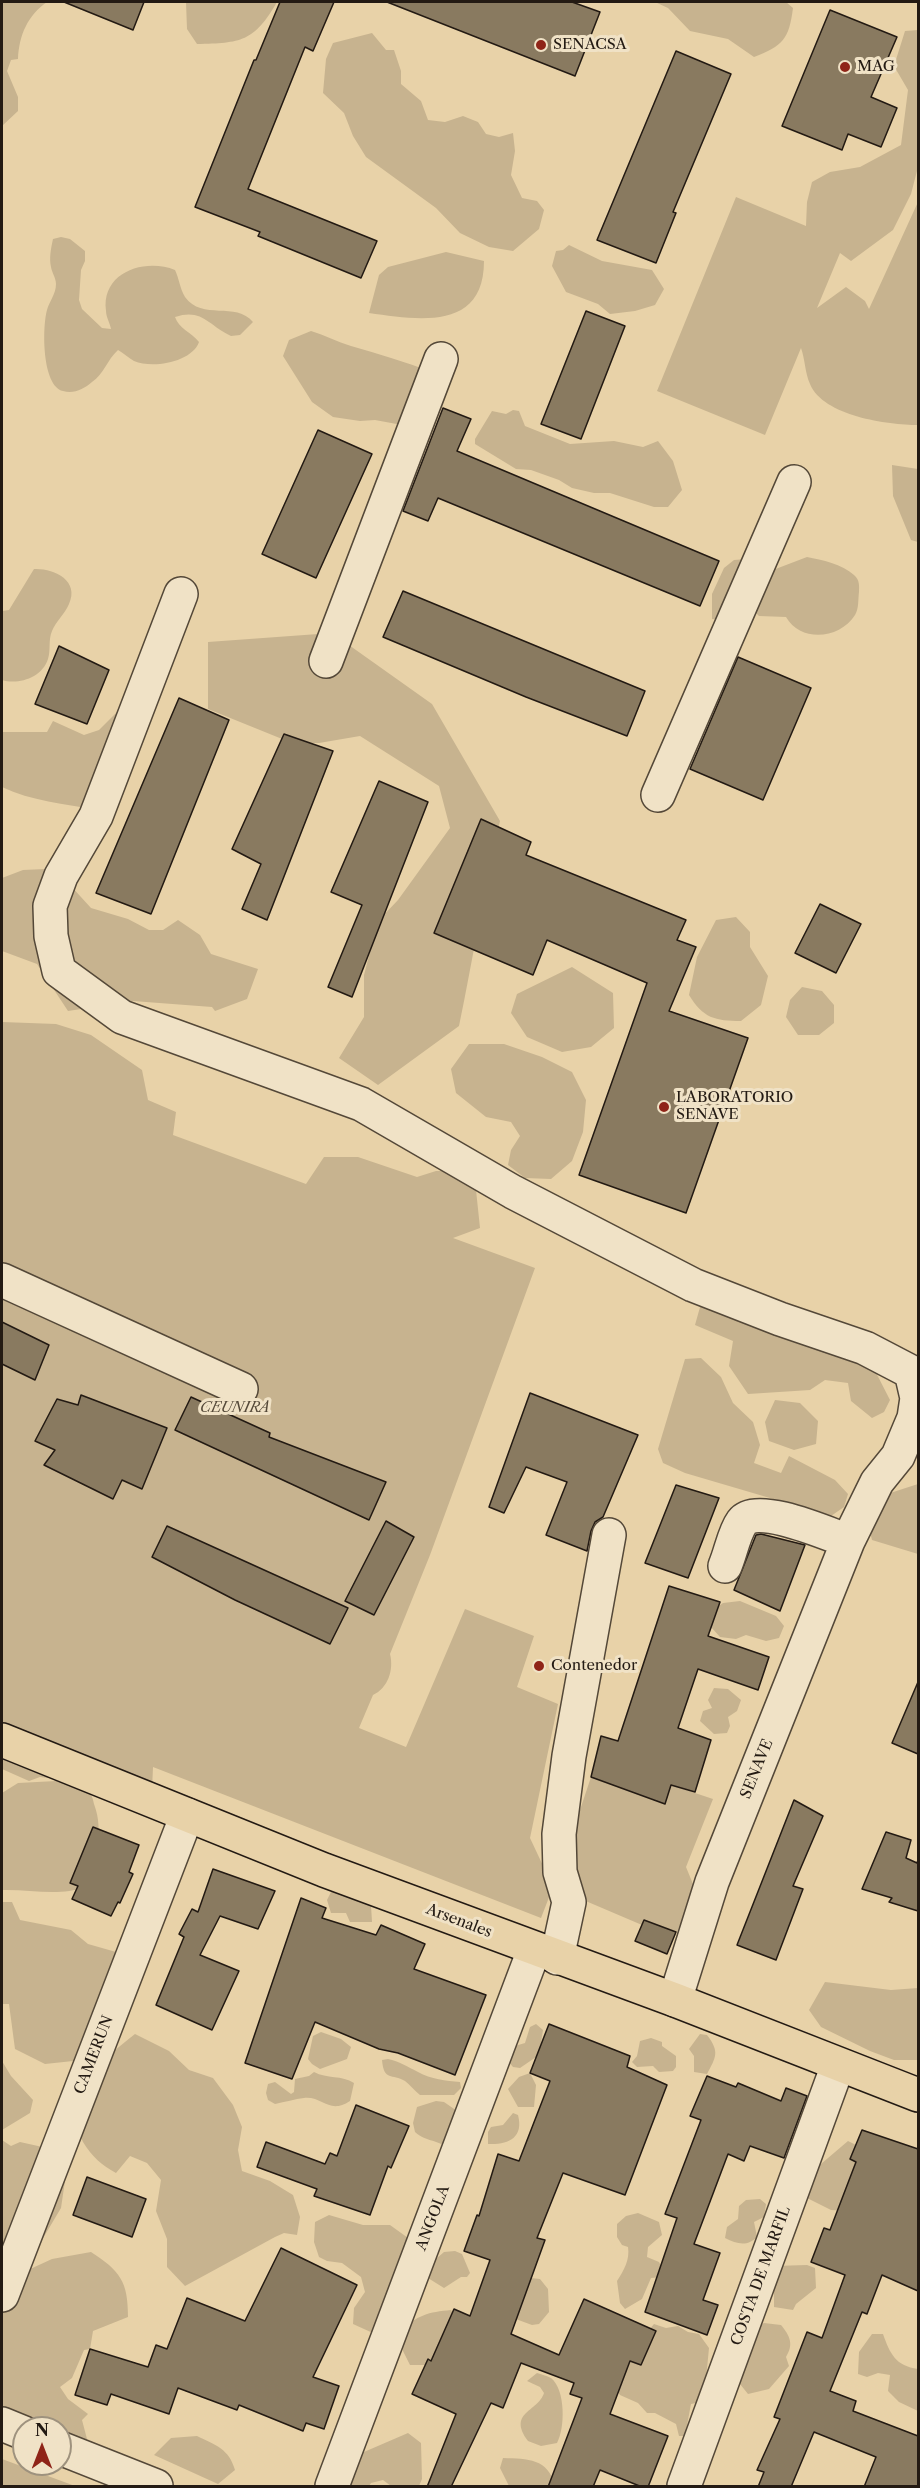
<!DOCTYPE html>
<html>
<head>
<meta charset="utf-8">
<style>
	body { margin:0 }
	#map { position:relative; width:920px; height:2488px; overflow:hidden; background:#e8d2a8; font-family:"Libre Caslon Text",serif }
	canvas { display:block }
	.frame { position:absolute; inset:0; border:3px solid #231a13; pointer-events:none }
	.north { position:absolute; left:12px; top:2416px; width:60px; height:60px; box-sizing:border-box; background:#f0e2c6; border:2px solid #9e927e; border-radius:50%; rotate:0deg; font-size:16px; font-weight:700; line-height:24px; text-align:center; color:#231a13 }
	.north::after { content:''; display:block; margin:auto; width:21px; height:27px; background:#8f2418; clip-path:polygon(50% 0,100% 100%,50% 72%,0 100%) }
</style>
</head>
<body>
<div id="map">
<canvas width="920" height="2488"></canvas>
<div class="frame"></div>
<div class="north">N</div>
</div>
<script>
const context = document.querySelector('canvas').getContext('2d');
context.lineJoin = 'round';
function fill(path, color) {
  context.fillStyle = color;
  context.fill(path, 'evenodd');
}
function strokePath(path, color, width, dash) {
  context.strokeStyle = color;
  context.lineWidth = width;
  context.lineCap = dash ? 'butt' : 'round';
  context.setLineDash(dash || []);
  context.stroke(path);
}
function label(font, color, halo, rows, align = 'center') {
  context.font = font + ' "Libre Caslon Text",serif';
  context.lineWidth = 6;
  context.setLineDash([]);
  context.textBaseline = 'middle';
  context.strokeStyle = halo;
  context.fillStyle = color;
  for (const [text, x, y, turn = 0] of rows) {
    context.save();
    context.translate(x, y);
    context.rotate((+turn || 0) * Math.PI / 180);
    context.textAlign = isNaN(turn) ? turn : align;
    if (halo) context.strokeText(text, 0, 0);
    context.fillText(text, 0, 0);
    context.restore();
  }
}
fill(new Path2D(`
	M2,2H47C28,15 19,35 18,59L11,60L7,71L18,97V111L2,126Z
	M186,2H277C254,42 241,43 197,44L187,29Z
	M655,2H786L793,8C789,39 783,46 754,57L728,39L690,31L668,8Z
	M918,30V167L911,194L893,230L851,261L840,253L817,308L846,287L865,301L869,309L918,202V425C888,425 823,416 810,384C805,373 805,359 801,348L765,435L657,391L736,197L806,226L807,202L812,182L830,172L860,167L901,145L908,90L894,66L905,31Z
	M372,33L386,50H394L401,71V84L421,101L428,120L445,122L463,116L478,122L486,134L499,137L513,133L515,151L511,175L522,198L537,201L544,210L539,229L513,251L489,247L460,233L436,208L366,157L353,136L344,113L323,93L326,59L333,43Z
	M61,237L70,239L85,251V261L81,270L79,300L82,309L102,328L111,329C110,323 106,317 106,311C101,272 145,258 175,270C179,278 180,289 185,297C202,321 236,301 253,322L240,335L231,336C208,325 202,308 175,317C179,329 191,332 199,342C192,362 153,369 134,361C129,358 123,353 118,350C107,360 104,374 92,382C84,389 74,394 63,391C42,386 42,328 47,310C49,302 56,294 56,284C56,278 52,273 51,267C49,258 51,248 53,239Z
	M569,245L602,261L652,270L664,289L655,305L635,311L610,314L598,304L566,292L552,266L556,251L563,250Z
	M446,252L484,261C484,331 419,320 369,313L379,275L388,267Z
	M311,331C325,335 337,342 351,346C379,354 405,362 432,372L402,425L375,420L360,421L333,417L312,402L283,356L289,340Z
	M513,410L519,411L525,426L570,444L614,441L643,447L658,441L673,461L682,490L668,507H654L610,493H594L572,488L559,480L531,470L516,469L475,444V439L492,411L506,414Z
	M892,465L918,469V542L911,540L893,496Z
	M807,557C822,560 842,564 854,575C860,580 859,586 859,592C858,599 859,609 855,615C840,639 801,643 786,617L759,616L756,613L728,620L712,619V594L724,568L734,560L747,559L773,570Z
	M34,569C53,568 80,580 69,604C65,614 56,621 52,631C48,640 51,650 48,659C42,678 18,685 2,680V611L9,610Z
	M332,633L432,704L500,821C484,889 473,958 459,1026L378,1085L339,1058L364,1017V975L378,921L398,900L450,828L439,786L360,736L319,743H292L208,709V642Z
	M117,712L130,723L97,810C65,804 31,801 2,787V732H47L53,721L84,735L99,730Z
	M46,869L70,885L91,908L128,919L149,930H163L178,920L200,935L211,954L258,969L247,999L215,1011L212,1007L133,1001L68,1011L37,964L2,951V878L23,870Z
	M736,917L750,932V947L768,976L761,1005L741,1021C715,1021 703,1018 689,995L697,957L716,920Z
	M572,967L613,993L614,1028L591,1047L562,1052L527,1037L511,1013L517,994Z
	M802,987L822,991L834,1005V1023L819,1035H798L786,1017L790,1000Z
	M2,1022L56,1024L91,1035L142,1070L148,1100L176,1112L173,1135L306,1184L324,1157H358L417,1177L436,1171H474L480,1228L453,1238L535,1268L430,1555L390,1654C394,1670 388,1688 373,1695L359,1728L406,1747L465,1609L534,1636L517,1687L558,1704L530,1838L553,1887L541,1918L153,1767L152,1790L72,1773L48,1778L40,1777L29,1781L2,1769Z
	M469,1044H504L542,1057L572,1072L586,1100L583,1132L572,1161L551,1179L525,1178L508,1165L511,1150L520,1136L511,1122L486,1117L456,1093L451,1069Z
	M702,1300L869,1359L890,1400L884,1412L872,1418L851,1401L848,1383L825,1380L810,1390L748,1394L729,1366L733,1341L695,1325Z
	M701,1358L721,1377L733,1403L753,1422L760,1445L754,1463L781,1473L789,1456L835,1480L848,1494L844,1507L831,1516L685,1473L663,1463L658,1449L685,1359Z
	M775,1400L800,1403L818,1421L816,1444L794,1450L769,1441L765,1422Z
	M918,1484V1554L872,1540L866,1516L881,1496Z
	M740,1601L776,1616L784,1626L779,1638L766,1641L746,1635L736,1639L720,1637L711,1627L710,1612L723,1603Z
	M714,1688L728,1689L741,1700L737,1711L728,1717L730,1726L727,1733L714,1734L700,1721L703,1711L712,1708L708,1700Z
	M591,1777L665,1804L671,1785L713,1799L686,1867L695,1889L677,1932L644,1920L642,1925L581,1899L566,1852Z
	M56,1781C66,1784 80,1785 88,1792C92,1795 93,1799 94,1804C105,1833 94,1858 85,1887C59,1897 29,1889 2,1890V1793L18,1783Z
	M340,1890L371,1905L372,1922H350L346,1913H331L327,1900L331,1892Z
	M2,1902H12L20,1920L71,1930L88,1944L116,1952L135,1969L134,2001L93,2049L73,2061L45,2064L15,2049L9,2004H2Z
	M825,1982L891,1990L918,1988V2060H894L870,2051L821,2027L809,2010Z
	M536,2024L543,2030L539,2055L520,2068L513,2067L507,2060L515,2046L525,2043L530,2027Z
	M321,2032L341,2039L351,2047L347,2059L320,2069L312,2064L308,2059L313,2036Z
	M135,2034L169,2051L189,2070L213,2078L233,2105L242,2127L238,2150L242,2171L270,2181L293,2195L300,2217L297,2235L284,2233L275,2237L185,2286L167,2267V2239L156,2211L161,2180L147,2163L130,2156L116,2173C102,2165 92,2157 83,2142C76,2130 84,2087 91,2075C103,2059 120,2046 135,2034Z
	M700,2034L707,2035C720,2052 716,2057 707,2074L694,2072V2056L689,2049Z
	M651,2038L662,2042V2046L676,2056V2067L673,2071L659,2072L653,2066L637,2067L632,2062L637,2056L640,2041Z
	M388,2059C399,2061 408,2067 418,2072C431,2079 446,2081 460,2082L461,2088L454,2095H420C415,2091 410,2085 405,2081C392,2073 384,2082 382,2060Z
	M2,2061L11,2076L33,2100L30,2113L2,2130Z
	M314,2072C327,2079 342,2075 354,2083L350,2101C329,2115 323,2096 304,2098C295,2099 285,2102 275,2104L268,2100L266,2093L268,2084L275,2082L291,2094L294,2092L295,2079L309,2076Z
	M530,2073L536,2085L534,2107H518L508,2089L519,2077Z
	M436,2101L444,2102L460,2113L449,2149C435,2138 428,2143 415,2132L413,2123L417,2107Z
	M513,2113L518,2115C524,2138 508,2145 488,2144V2132L491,2127L503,2125Z
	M2,2140L11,2146L20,2142L56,2150L66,2174L61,2208L36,2250L2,2281Z
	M848,2141L866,2150V2212L831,2210L803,2196L801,2181Z
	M760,2199L766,2204L764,2217L754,2222L757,2237C747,2247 737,2244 725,2238L727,2227L738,2219L739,2206L746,2200Z
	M638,2213L659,2222L662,2235L648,2247L647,2257L659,2262L665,2274L663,2277L651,2278L642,2299L625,2309L620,2303L617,2281C624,2270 630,2260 628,2247L622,2245L617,2237V2224L626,2216Z
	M329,2215L363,2225H390L422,2248L375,2334L353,2324L354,2308L365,2292L361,2277L342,2263L327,2261L319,2257L314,2242L315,2222Z
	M455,2251L462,2254L470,2273L467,2277H461L444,2288L428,2278L429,2265L444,2252Z
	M91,2252C120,2271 128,2281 128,2317L93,2331L90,2349L84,2350L72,2378L60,2387L68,2399L88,2414L82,2420L87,2439L60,2448V2428H24L2,2434V2309L15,2276L52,2259Z
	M807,2265L815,2268L816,2288L796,2304L793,2310L774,2307V2266Z
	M531,2278L540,2279L548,2289L549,2312L539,2324L532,2325L513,2318Z
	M451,2310L458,2321L442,2365H410L403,2351L401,2332C416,2315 429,2312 451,2310Z
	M764,2323L781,2325C790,2336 794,2344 786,2357L789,2366L769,2389L748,2394L740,2384V2358C752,2348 756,2342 758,2327Z
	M654,2324L666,2328L678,2326L688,2332L699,2334L709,2348L706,2379L702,2388L703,2392L696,2403L691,2404L685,2436H679L676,2424L655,2413H647L638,2403L620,2395L609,2378Z
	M872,2334H883C890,2354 896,2366 918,2369V2411L899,2402L888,2391L890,2375L878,2373L867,2377L858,2374L859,2352Z
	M537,2373C541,2374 547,2376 551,2378C566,2390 565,2429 557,2443L541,2446L528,2441C507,2412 538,2412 544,2393L540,2387L527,2381Z
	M408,2433L421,2443L422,2479L419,2486H391L383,2480L371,2483L369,2486H341L357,2455Z
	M197,2436C216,2445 229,2449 235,2470L218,2484L154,2455L171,2438Z
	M503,2458C528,2459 548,2458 555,2486H509L500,2468Z
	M2,2459L75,2486H2Z`), '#c7b38f');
const building = new Path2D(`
	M64,2H144L133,30Z
	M280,2H334L313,51L305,47L248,189L377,241L361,278L258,236L260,232L195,207L254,60H256Z
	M387,2H572L600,12L575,76Z
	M830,10L897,37L871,97L897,108L881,147L848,134L842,150L782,126Z
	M676,51L731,74L673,212L676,213L656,263L597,240Z
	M586,311L625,326L581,439L541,424Z
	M443,408L471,419L457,451L719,561L700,606L438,498L428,521L403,511Z
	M318,430L372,454L316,578L262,554Z
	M403,591L645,691L627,736L526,697L383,637Z
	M59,646L109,670L87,724L35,704Z
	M738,657L811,688L763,800L690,769Z
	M179,698L229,720L151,914L96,893Z
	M284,734L333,751L267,920L242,909L261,864L232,849Z
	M379,781L428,802L352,997L328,987L362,905L331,892Z
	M481,819L531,842L526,855L686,920L677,940L696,947L669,1011L748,1038L686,1213L579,1175L647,983L547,940L533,975L434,933Z
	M820,904L861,924L836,973L795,953Z
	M2,1322L49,1345L35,1380L2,1364Z
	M530,1393L638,1435L603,1517L595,1522L591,1531L587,1551L546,1535L567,1482L526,1467L504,1513L489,1507Z
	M81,1395L167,1428L142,1489L122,1480L113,1499L44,1465L55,1450L35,1441L57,1399L78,1405Z
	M191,1397L270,1433L269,1437L386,1482L369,1520L175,1430Z
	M676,1485L719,1498L688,1578L645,1563Z
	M386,1521L414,1537L374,1615L345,1601Z
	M167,1526L348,1608L330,1644L235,1600L152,1557Z
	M761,1534L805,1545L780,1611L734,1590L756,1535Z
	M669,1586L720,1602L708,1636L769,1657L758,1690L698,1669L678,1728L711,1740L695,1792L671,1785L665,1804L591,1777L601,1736L618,1741Z
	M918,1682V1754L892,1743Z
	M794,1800L823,1816L793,1886L803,1889L776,1960L737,1945Z
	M93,1827L139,1845L129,1872L133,1874L120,1903L118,1902L111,1916L72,1899L78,1886L70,1883Z
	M886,1832L911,1840L906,1858L917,1863L918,1860V1911L889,1902L892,1898L862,1889Z
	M213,1869L275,1891L258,1929L220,1916L200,1955L239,1971L212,2030L156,2005L184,1937L179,1934L192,1909L198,1912Z
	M301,1898L326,1908L322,1918L376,1935L381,1925L425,1944L414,1969L486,1995L455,2075L398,2053L379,2049L315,2022L292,2079L245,2063Z
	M644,1920L676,1932L667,1954L635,1941Z
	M549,2024L630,2056L627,2067L667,2085L625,2195L563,2173L537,2238L545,2240L511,2334L559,2355L584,2299L656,2331L641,2365L630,2361L610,2414L668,2436L648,2487H642L600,2470L593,2487H548L582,2398L570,2394L574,2383L521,2363L503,2408L491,2403L451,2487H427L456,2414L412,2394L428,2359L431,2361L454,2309L470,2316L490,2260L464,2251L477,2215L479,2216L498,2154L519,2161L550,2081L530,2073Z
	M707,2076L736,2087L738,2083L781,2101L786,2088L807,2096L784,2158L750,2146L744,2161L728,2154L694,2244L720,2253L703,2300L718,2305L707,2335L645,2312L677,2218L665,2214L701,2120L690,2116Z
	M356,2105L409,2126L391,2168L388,2166L370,2215L314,2196L317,2189L257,2167L266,2142L325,2164L330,2153L337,2156Z
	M862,2130L918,2149V2291L882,2275L867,2314L862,2312L830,2391L856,2401L853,2411L918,2436V2487H864L876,2457L814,2432L791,2487H758L764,2472L757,2470L780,2419L774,2417L807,2332L822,2338L845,2275L811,2262L824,2228L830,2230L856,2162L850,2159Z
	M87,2177L146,2199L132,2237L73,2215Z
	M281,2248L357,2285L313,2377L339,2386L324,2429L306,2423L303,2431L239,2405L237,2410L178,2388L169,2414L111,2394L107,2405L75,2395L90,2349L148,2367L156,2345L167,2349L187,2298L245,2321Z`);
fill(building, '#897a60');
strokePath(building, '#231a13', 1.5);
const minor = new Path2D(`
	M181,594L96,816L61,876L50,906L51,936L59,971L122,1017L361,1104L513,1192L693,1285L780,1319L865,1348L911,1372L917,1398L914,1418L898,1456L877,1482L848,1541L712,1882L675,2000
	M326,661L441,359
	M658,795L794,482
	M2,1280L241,1389
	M725,1566C731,1552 734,1533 742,1522C756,1502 828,1534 848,1541
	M557,1958L569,1902L560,1872L559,1834L569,1756L609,1535
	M2,2295L187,1815
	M2,2424L24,2433
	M60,2448L156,2486
	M332,2486L534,1950
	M684,2486L838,2065`);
const major = new Path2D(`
	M2,1740L324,1870L675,2000L918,2095`);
strokePath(minor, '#544838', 36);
strokePath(major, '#231a13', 36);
strokePath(minor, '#f0e2c6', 33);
strokePath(major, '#e8d2a8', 33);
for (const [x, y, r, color] of [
	[541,45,6,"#8f2418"],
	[845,67,6,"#8f2418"],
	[664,1107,6,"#8f2418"],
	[539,1666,6,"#8f2418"]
]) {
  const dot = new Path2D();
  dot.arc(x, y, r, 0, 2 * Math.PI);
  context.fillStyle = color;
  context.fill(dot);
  strokePath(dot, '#f0e2c6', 2);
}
label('15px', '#231a13', '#f0e2c6', [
	["SENACSA",553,45],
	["MAG",857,67],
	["LABORATORIO",676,1098],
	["SENAVE",676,1115],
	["Contenedor",551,1666]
], 'left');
label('italic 15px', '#544838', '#f0e2c6', [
	["CEUNIRA",235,1408]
]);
label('15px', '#231a13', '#f0e2c6', [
	["SENAVE",757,1769,-68],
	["Arsenales",459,1921,21],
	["CAMERUN",94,2055,-69],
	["ANGOLA",433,2218,-69],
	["COSTA DE MARFIL",761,2276,-70]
]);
</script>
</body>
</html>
